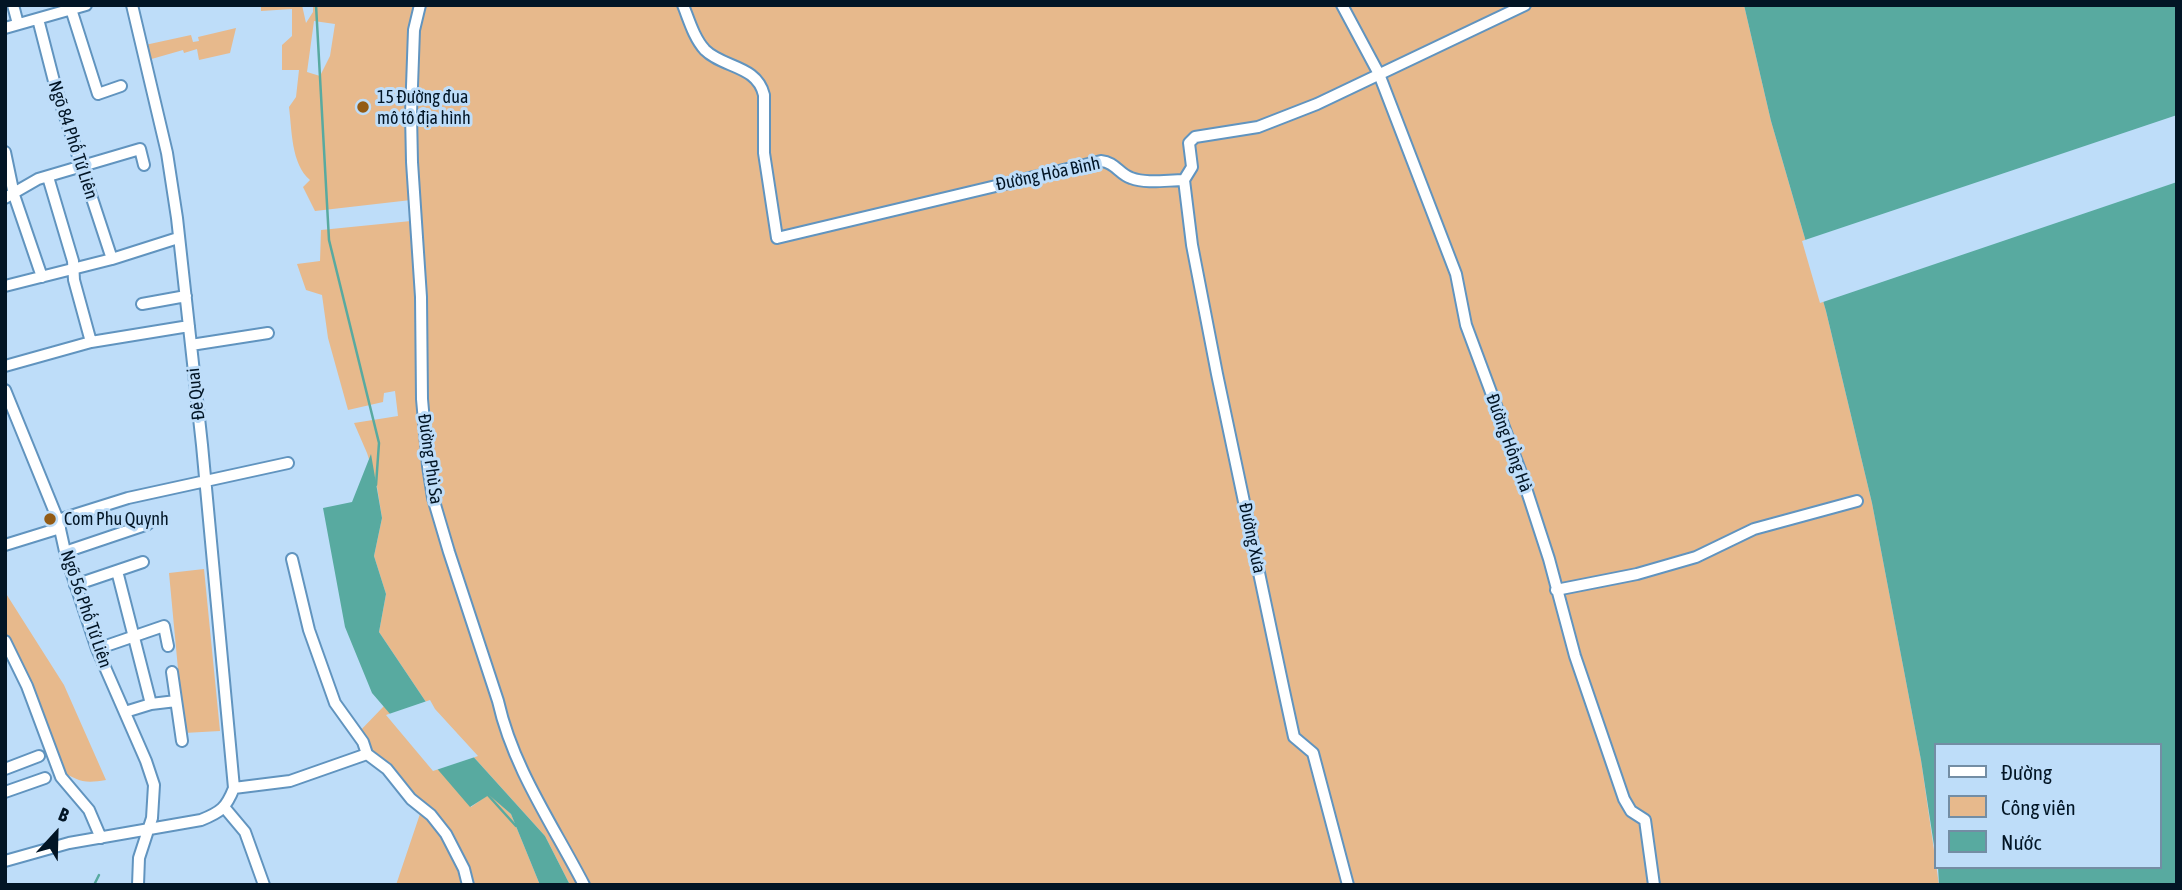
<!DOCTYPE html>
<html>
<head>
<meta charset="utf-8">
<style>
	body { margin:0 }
	#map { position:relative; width:2182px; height:890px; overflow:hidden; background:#beddf9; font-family:"Asap Condensed",sans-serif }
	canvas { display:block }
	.frame { position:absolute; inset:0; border:7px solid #021525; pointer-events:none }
	.legend { position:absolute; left:1934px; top:743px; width:228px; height:126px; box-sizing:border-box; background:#beddf9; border:2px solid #738da4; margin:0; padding:9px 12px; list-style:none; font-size:21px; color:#021525 }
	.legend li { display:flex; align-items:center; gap:14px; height:35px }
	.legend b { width:35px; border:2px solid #738da4 }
	.north { position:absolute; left:21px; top:799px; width:70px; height:70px; -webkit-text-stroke:5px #beddf9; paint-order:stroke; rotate:22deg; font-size:19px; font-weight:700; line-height:28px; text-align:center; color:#021525 }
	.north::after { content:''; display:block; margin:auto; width:24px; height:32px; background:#021525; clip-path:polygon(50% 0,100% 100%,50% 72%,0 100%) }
</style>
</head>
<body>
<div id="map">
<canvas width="2182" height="890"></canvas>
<div class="frame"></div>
<ul class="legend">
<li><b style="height:9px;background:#fff"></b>Đường</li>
<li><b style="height:19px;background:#e7b98c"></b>Công viên</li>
<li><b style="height:19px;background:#58aaa0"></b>Nước</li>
</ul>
<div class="north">B</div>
</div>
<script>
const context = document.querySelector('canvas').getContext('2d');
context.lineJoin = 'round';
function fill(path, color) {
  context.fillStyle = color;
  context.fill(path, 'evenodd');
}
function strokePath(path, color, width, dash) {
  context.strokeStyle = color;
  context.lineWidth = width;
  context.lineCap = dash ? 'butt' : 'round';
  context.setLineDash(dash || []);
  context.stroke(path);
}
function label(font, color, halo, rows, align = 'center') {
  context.font = font + ' "Asap Condensed",sans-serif';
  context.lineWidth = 6;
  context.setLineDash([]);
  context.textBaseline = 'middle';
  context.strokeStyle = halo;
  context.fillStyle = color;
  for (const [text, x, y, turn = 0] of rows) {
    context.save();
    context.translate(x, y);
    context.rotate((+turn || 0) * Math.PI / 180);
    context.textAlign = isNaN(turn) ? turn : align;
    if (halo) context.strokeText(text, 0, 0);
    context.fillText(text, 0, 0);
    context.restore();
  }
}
fill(new Path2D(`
	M261,5H302L306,23L313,12V5H1744L1771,121L1826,311L1872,503L1921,760L1939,885H570L545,836L432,711L379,632L386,594L374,556L382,518L376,481L367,453L354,423L398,416L395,391L384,393L383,402L348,410L328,338L322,295L306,290L297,264L320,261L321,230L411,221V200L315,211L303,187L310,180C291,164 292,130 289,107L296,97L299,70H282V45L292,36V9L261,11ZM314,21L335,24L330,56L320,76L307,72Z
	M236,28L230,53L199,60L197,49L184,53L183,50L148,60L145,45L191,35L193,42L199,41L198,37Z
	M204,569L220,731L184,733L169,573Z
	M5,592L64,685L106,780C83,784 78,781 58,769L30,685L5,630Z
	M384,706L471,807L489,794L511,814L540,885H396L422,808L411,799L357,734Z`), '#e7b98c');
fill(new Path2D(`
	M1744,5H2177V885H1939L1938,867H2159V745H1935V852L1921,760L1872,503L1826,311L1771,121Z
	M371,454L382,518L374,556L386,594L379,632L432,711L545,836L570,885H540L511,814L489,795L470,807L372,693L345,627L323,508L352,502Z`), '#58aaa0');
fill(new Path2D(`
	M2177,115V182L1820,303L1802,241Z
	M430,700L435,709L478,756L433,771L386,715Z`), '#beddf9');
strokePath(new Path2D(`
	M316,5L329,240L379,443L376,485
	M487,794L516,826
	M94,885L99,875`), '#58aaa0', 2.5);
const minor = new Path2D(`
	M13,5L18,24
	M420,5L414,30L411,114L412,162L421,297L422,399L428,466L433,498L449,552L498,701C513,768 553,825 584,885
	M683,5C689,20 694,38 705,50C723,68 757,65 764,95V153L777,238L1101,161C1115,162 1119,174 1131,178C1147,184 1167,180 1184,180L1192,167L1189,143L1195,137L1258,127L1317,104L1525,5
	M1342,5L1379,74L1456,274L1466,325L1521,473L1549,559L1575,656L1624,799L1631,811L1645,820L1654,885
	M71,9L98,94L121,86
	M38,19L56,89L112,259
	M5,28L86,5
	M5,152L14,195L42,277
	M48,177L73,261L74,280L91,342
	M1184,180L1192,245L1217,374L1284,691L1294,737L1313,753L1348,885
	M5,198L38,179L140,149L144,165
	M5,286L112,259L178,238
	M142,304L186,296
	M191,345L268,333
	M5,366L91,342L189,326
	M5,390L58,520L66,556L97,649L146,761L154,785L152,818L139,858L138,885
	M58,520L128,498L288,463
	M5,545L60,528
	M65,552L148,524
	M292,559L309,630L335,703L363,742L367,754L387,769L411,799L431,815L446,834L464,869L468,885
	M117,571L151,704
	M75,585L143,562
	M1556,590L1637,574L1696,557L1754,529L1857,501
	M5,641L27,686L61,777L89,810L101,838
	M97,649L164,626L168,646
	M172,672L182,741
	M125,712L151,704L176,701
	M5,769L39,756
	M234,788L290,781L367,754
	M5,792L45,778
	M224,807L245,832L264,885
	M5,861L69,843L201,820C221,812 226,808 234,788L202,445L177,218L167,153L132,5`);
strokePath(minor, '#6194bf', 14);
strokePath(minor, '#fff', 10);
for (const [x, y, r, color] of [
	[363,107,7,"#935b15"],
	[50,519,7,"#935b15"]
]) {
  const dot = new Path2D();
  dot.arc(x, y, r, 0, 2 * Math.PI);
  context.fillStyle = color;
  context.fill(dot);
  strokePath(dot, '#beddf9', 2.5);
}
label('18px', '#021525', '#beddf9', [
	["15 Đường đua",377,97],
	["mô tô địa hình",377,118],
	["Com Phu Quynh",64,519]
], 'left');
label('18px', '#021525', '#beddf9', [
	["Ngõ 84 Phố Tứ Liên",73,140,72],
	["Đường Hòa Bình",1048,174,-12],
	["Đê Quai",196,394,-96],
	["Đường Hồng Hà",1509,443,70],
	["Đường Phù Sa",430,459,82],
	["Đường Xưa",1252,538,78],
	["Ngõ 56 Phố Tứ Liên",86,609,71]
]);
</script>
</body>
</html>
